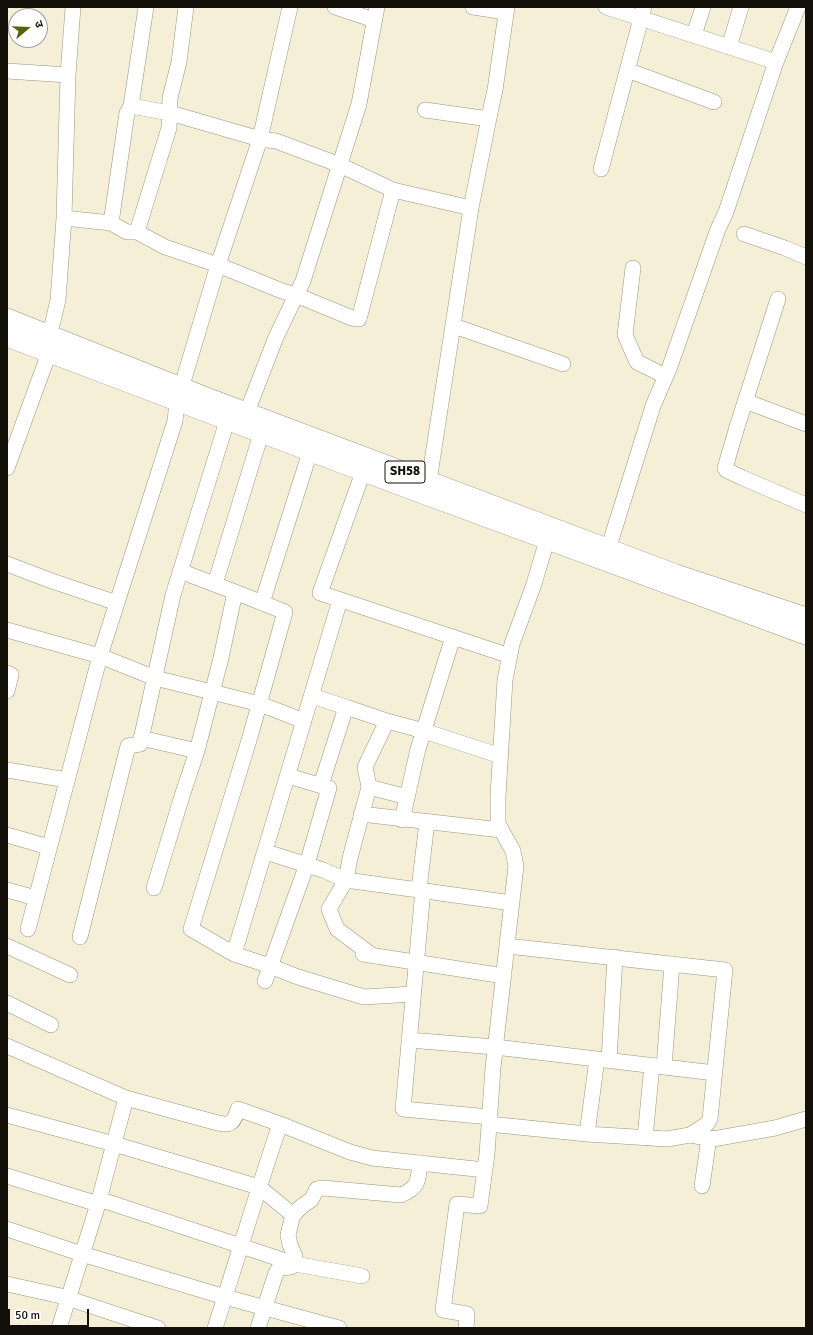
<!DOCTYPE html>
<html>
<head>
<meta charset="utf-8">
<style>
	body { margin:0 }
	#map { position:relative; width:813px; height:1335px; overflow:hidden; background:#f6efd8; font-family:Signika,"Noto Sans Devanagari",sans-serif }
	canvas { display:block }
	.frame { position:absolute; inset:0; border:8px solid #121008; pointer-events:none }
	.north { position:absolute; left:8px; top:8px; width:40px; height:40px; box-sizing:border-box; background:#fff; border:1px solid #a09f9c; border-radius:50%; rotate:71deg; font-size:11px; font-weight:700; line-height:16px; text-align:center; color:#121008 }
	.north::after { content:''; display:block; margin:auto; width:14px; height:18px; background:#52640e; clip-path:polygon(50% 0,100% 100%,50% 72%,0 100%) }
	.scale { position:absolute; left:8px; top:1309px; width:81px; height:18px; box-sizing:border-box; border:2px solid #121008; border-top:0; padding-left:5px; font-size:12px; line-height:14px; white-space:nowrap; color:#121008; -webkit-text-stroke:3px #fff; paint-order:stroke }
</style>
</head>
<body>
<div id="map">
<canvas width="813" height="1335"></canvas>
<div class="frame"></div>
<div class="north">उ</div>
<div class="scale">50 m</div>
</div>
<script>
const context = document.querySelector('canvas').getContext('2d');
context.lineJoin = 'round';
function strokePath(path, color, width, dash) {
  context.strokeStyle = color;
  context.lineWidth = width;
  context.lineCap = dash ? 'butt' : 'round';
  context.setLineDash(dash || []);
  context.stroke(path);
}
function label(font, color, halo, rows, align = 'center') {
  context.font = font + ' Signika,sans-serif';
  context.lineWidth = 4;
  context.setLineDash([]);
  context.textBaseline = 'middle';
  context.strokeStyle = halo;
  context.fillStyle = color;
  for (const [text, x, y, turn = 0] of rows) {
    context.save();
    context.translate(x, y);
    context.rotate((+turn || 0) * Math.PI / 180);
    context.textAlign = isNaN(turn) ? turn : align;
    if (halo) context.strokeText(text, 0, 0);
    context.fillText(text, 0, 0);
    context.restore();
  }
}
const minor = new Path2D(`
	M335,7L374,20
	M473,7L506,12
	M606,7L776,62
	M694,35L703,7
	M729,47L741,7
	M627,70L714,102
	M7,71L68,75
	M131,106L170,113L260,139L276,141L340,165L393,190L471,208
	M425,110L489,119
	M601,169L644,7
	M64,218L111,223L127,232H137L165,247L218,265L282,291L296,295L352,318L359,319L393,190
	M111,223L127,113L131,106L146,7
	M137,232L169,128L170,98L179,62L186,7
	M744,234L785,248L806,257
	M633,268L625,335L637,362L665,376
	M778,299L737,427L725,468L726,470L743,478L806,505
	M454,326L563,364
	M50,334L58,300L64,218L68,75L73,7
	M745,401L806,424
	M247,412L276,337L303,281L359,104L377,7
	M7,468L49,353
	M363,472L320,593L510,656
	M429,481L471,208L491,108L495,90L507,7
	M605,559L653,406L669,369L718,229L726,212L776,62L798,7
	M7,564L52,581L117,603
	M180,571L235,592L285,612L250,737L191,929L234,954L270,966L298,977L364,997L413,994
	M215,584L261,434
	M262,603L310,452
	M7,630L100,656L155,678L260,704L304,721
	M7,673L11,675L7,691
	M312,696L346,707L321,785
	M346,707L387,721L424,731L501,756
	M141,738L197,751
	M7,770L67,780
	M369,787L365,767L387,721
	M361,814L501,830
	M402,820L418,749L453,637
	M7,835L49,847
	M266,852L323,870L346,880L512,903
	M154,888L182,796L197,751L221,658L235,592
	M419,889L427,822
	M7,890L36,898
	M423,890L403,1109L490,1117
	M28,929L100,656L175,421L177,402L218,265L260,139L290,7
	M80,937L128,746L140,744L173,595L227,421
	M7,946L70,975
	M234,954L340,600
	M363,954L504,976
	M373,956L337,929L329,909L346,880L350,858L369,787L407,797
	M265,981L307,864L329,788L288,776
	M7,1003L51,1025
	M409,1040L495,1047L715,1073
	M7,1046L126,1098L214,1122C230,1126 233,1125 238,1109L280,1124L350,1152L372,1158L485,1170
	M609,1060L615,957
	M664,1067L672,964
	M7,1115L114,1144L259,1187L293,1215
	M489,1124L587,1134L667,1139L690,1135L707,1124L710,1119L725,970L507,946
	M587,1134L597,1059
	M690,1135L713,1139L775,1128L806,1119
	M645,1138L652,1065
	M7,1176L98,1204
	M702,1186L709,1138
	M99,1199L295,1264L362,1276
	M7,1229L82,1254L225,1297L339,1328
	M7,1284L61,1296L158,1328
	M59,1328L98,1204L126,1098
	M215,1328C237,1260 257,1192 280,1124
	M258,1328L276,1273L279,1268L291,1267L295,1264V1256L290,1245L288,1235L293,1215L302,1206L311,1200L317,1189L323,1188L401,1195C419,1187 418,1181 420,1163
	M466,1328L467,1314L443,1310L457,1204L480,1206L487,1154L493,1068L516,866L513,851L498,824V796L505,680L512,644L534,584L547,540`);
const major = new Path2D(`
	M7,318L209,398L676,574L806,617
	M7,337L409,489L806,635`);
strokePath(minor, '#9b947f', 16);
strokePath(major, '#9b947f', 20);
strokePath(minor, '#fff', 15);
strokePath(major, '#fff', 19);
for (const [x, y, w] of [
	[405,472,40]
]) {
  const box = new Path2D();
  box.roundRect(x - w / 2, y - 11, w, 22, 3);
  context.fillStyle = '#fff';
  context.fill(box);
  strokePath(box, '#121008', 1);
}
label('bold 13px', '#121008', null, [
	["SH58",405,472]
]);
</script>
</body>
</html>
